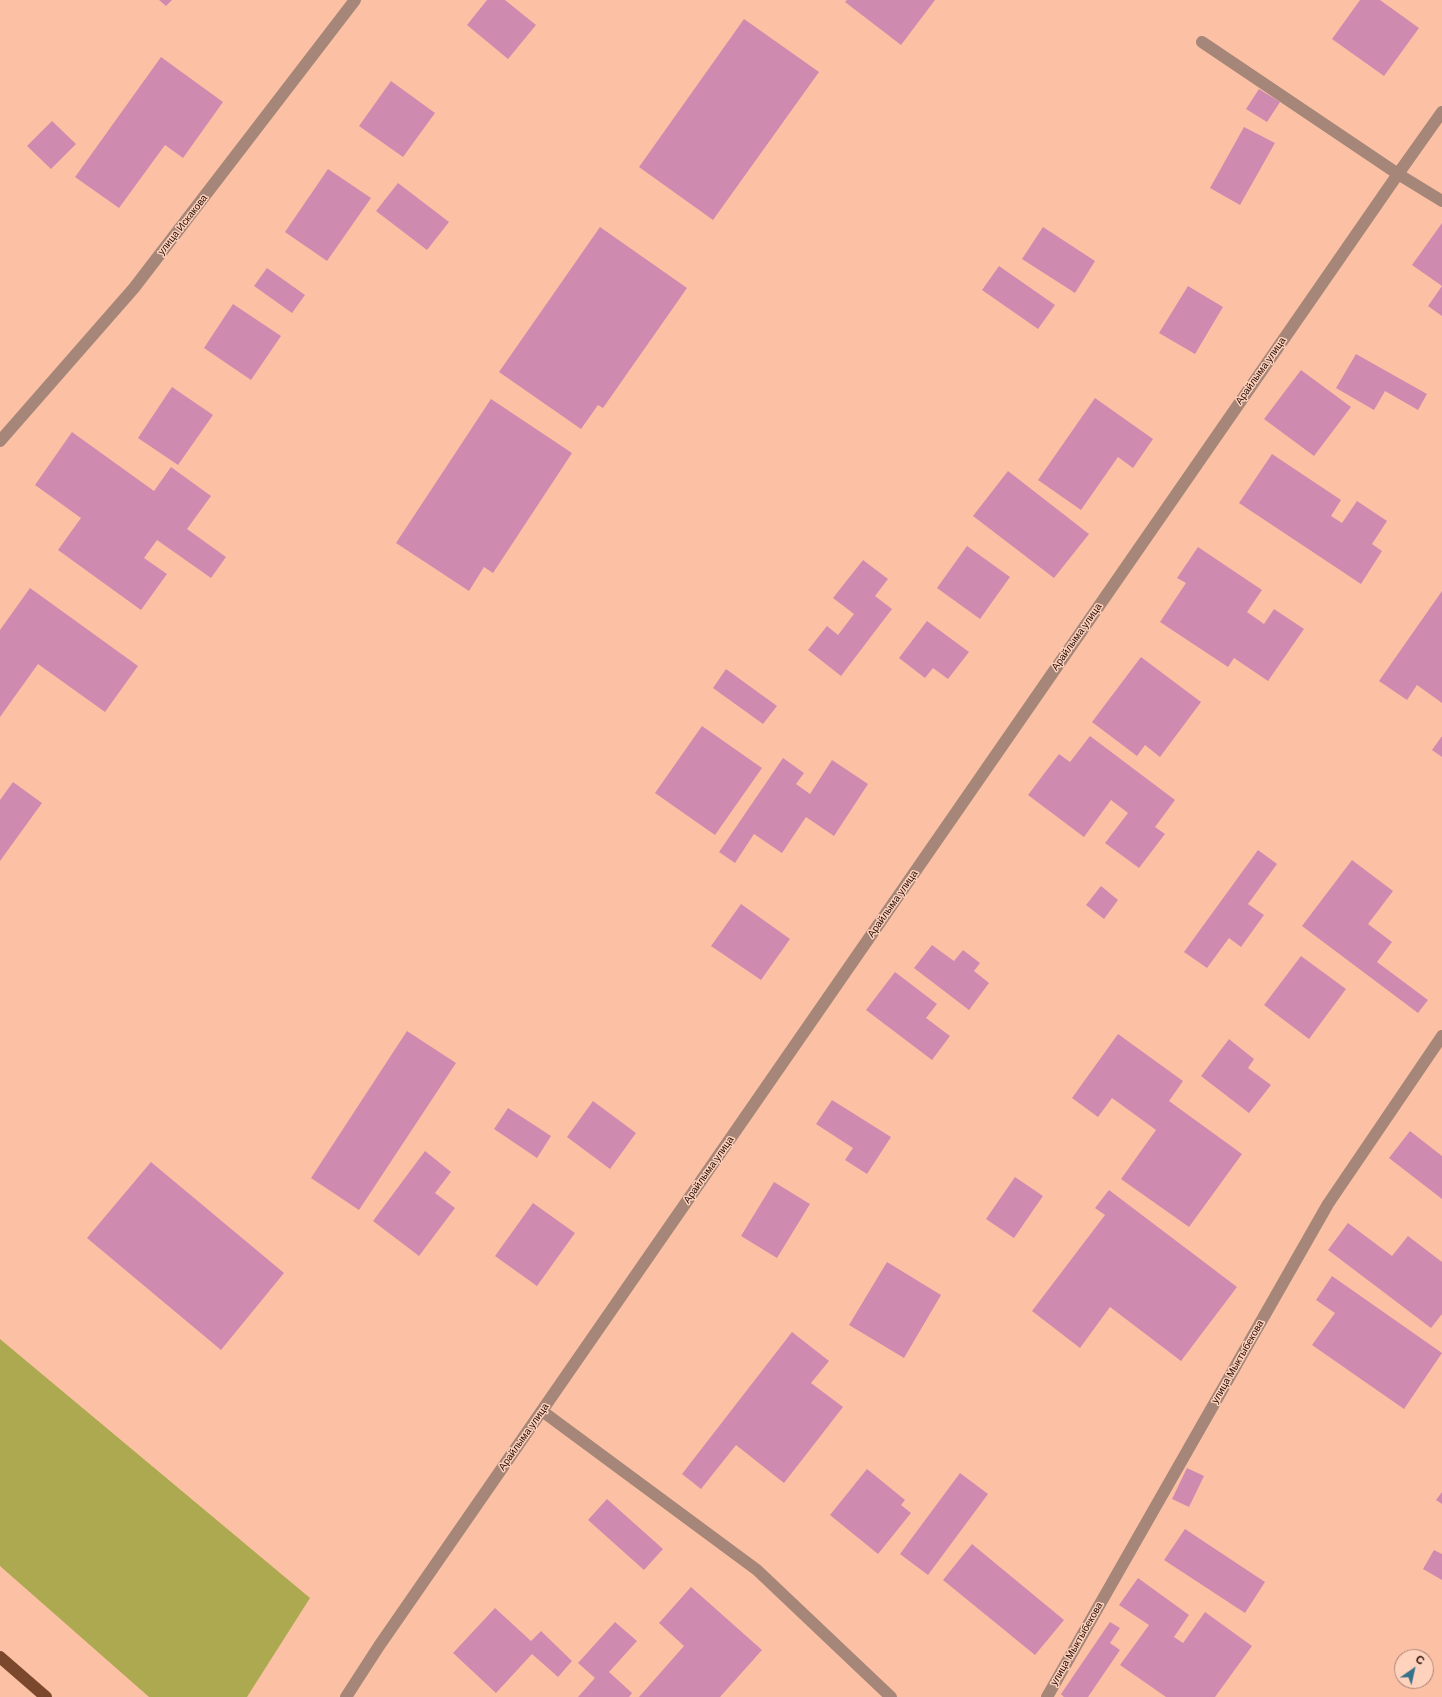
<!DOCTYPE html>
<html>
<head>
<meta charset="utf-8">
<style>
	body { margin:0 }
	#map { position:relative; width:1442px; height:1697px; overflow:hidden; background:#fcc1a5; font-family:Arial,sans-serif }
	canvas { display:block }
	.north { position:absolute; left:1394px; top:1649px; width:40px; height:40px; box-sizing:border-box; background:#ffd2bd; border:1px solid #a78272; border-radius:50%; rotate:34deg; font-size:11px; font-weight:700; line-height:16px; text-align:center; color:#230a01 }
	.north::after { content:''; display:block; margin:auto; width:14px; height:18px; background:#36728a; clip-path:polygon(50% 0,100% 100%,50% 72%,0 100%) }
</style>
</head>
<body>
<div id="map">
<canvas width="1442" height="1697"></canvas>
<div class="north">С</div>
</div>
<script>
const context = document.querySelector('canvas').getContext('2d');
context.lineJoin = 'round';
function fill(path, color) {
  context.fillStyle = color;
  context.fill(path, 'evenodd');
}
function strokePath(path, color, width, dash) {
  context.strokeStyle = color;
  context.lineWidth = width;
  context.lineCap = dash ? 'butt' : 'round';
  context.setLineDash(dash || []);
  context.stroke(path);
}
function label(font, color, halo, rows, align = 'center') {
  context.font = font + ' Arial,sans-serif';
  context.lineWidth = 3;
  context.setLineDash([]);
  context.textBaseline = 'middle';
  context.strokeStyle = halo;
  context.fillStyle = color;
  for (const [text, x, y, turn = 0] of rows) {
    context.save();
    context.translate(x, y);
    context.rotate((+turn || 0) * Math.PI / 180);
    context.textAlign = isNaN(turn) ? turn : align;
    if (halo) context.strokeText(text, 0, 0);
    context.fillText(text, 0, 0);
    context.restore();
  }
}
fill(new Path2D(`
	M0,1339L310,1598L247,1697H149L0,1566Z`), '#ada950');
fill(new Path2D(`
	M159,0H172L166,6Z
	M487,0H505L536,25L508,59L467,25Z
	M847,0H935L901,45L845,2Z
	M1360,0H1380L1419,28L1384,76L1332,39Z
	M744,19L819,72L713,220L639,167Z
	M161,57L223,102L183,158L165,145L119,208L75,177Z
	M391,81L435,113L403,157L359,126Z
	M1259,89L1280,102L1267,122L1246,109Z
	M52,121L76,144L51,169L27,146Z
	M1244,127L1275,143L1240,205L1210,188Z
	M328,169L371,198L327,261L285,232Z
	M398,183L449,222L427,250L376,211Z
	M1442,223V286L1412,265Z
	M600,227L687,288L603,408L598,405L581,429L499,372Z
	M1043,227L1095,261L1075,293L1022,259Z
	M999,266L1055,305L1038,329L982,290Z
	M267,268L305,295L292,313L254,286Z
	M1188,286L1223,307L1195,354L1159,333Z
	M1442,286V316L1428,306Z
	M233,304L281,336L251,380L204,348Z
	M1356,354L1427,394L1418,410L1385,391L1374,410L1336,388Z
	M1301,370L1351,407L1314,456L1264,419Z
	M172,387L213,415L178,465L138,438Z
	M1095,398L1153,439L1133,468L1118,457L1081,510L1038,480Z
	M491,399L572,453L493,573L484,567L469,591L396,543Z
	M72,432L154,491L171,467L211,496L187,529L226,557L211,578L157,540L144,558L167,574L141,610L58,550L81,518L35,485Z
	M1272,454L1341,500L1331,516L1342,523L1357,501L1387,521L1372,544L1382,551L1361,584L1239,503Z
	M1008,471L1089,534L1054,578L973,516Z
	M967,546L1010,577L980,619L937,588Z
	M1198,547L1262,590L1247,612L1264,624L1274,609L1304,629L1268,681L1234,658L1228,667L1160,622L1186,583L1177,578Z
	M863,560L888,579L875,596L892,609L841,676L808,650L827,626L838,635L854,614L833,598Z
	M30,588L138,666L105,712L38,664L0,717V630Z
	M1442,591V703L1417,685L1407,700L1379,681Z
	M927,621L969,652L948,679L933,668L925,678L899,658Z
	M1141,657L1201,702L1160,757L1145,745L1137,756L1092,722Z
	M726,669L777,706L763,724L713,688Z
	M702,726L762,768L715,835L655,793Z
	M1090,736L1175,800L1155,827L1165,834L1139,868L1105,843L1128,813L1111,800L1084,837L1028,795L1059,754L1070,762Z
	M1442,736V757L1432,750Z
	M783,758L804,773L796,784L810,794L832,760L868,784L834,836L806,817L782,853L754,834L735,863L719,852Z
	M13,782L42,803L0,861V800Z
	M1258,850L1277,864L1248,904L1264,915L1241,947L1229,938L1207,968L1184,952Z
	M1352,860L1393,891L1368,924L1392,942L1377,962L1428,1000L1418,1013L1302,926Z
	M1101,886L1118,900L1104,919L1086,905Z
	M741,904L790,939L761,980L711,946Z
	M932,945L954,961L963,950L980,963L974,971L989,983L969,1010L914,968Z
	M1301,956L1346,989L1309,1039L1264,1005Z
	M895,972L937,1004L926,1018L950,1036L932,1060L866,1010Z
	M407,1031L456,1063L359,1210L311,1178Z
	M1118,1034L1183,1081L1169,1101L1242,1154L1189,1227L1121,1179L1156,1130L1112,1098L1098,1117L1072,1098Z
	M1229,1039L1254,1059L1248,1068L1271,1085L1249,1113L1201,1076Z
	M832,1100L891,1137L867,1174L845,1160L853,1148L816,1124Z
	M593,1101L636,1133L610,1169L567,1137Z
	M508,1108L551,1136L537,1158L494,1129Z
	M1410,1131L1442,1156V1199L1389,1158Z
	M425,1151L451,1172L435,1193L455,1208L419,1256L373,1221Z
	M151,1162L284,1273L221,1350L87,1238Z
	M1015,1177L1043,1196L1014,1238L986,1219Z
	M774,1182L810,1204L777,1258L741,1236Z
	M1109,1190L1237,1287L1181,1361L1110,1307L1080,1348L1032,1311L1105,1215L1095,1208Z
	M533,1203L575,1233L537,1286L495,1256Z
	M1348,1223L1392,1256L1408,1236L1442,1262V1314L1431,1328L1328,1250Z
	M887,1262L941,1295L904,1358L849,1325Z
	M1332,1276L1442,1353L1404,1409L1312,1345L1335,1313L1316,1300Z
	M792,1332L829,1361L811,1383L843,1407L784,1483L736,1445L701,1489L682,1474Z
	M1187,1468L1204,1476L1189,1507L1172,1499Z
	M867,1469L905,1500L901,1505L911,1513L878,1554L830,1515Z
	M960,1473L988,1494L928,1575L900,1554Z
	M1442,1492V1504L1436,1500Z
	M607,1499L663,1549L644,1570L588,1520Z
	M1185,1529L1265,1582L1245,1613L1164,1560Z
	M972,1544L1064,1620L1035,1655L943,1580Z
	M1434,1550L1442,1554V1580L1423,1569Z
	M1138,1578L1189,1615L1174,1637L1183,1643L1205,1612L1252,1646L1215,1697H1166L1120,1665L1149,1625L1119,1605Z
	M691,1587L762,1650L720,1697H639L684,1646L659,1623Z
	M495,1608L531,1641L541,1631L572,1661L558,1677L532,1654L496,1693L453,1653Z
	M615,1622L637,1641L609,1672L632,1693L629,1697H578L595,1678L578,1663Z
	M1110,1622L1120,1628L1110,1643L1120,1650L1088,1697H1064L1061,1694Z`), '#cf8aaf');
strokePath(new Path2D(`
	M542,1411L757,1570L891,1697`), '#a58678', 12);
strokePath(new Path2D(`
	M1202,42L1398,174L1442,201
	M0,441L134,288L355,0
	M346,1697L379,1646L1398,174L1442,112
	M1047,1697L1328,1204L1442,1036`), '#a58678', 12);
strokePath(new Path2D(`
	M0,1657L46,1697`), '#7c482d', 12);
label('10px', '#230a01', '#ffd2bd', [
	["улица Искакова",183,225,-52],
	["Арайлыма улица",1261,371,-55],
	["Арайлыма улица",1077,637,-55],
	["Арайлыма улица",893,904,-55],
	["Арайлыма улица",709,1170,-55],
	["улица Мыктыбекова",1238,1362,-60],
	["Арайлыма улица",524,1437,-55],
	["улица Мыктыбекова",1077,1644,-60]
]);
</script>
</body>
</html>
